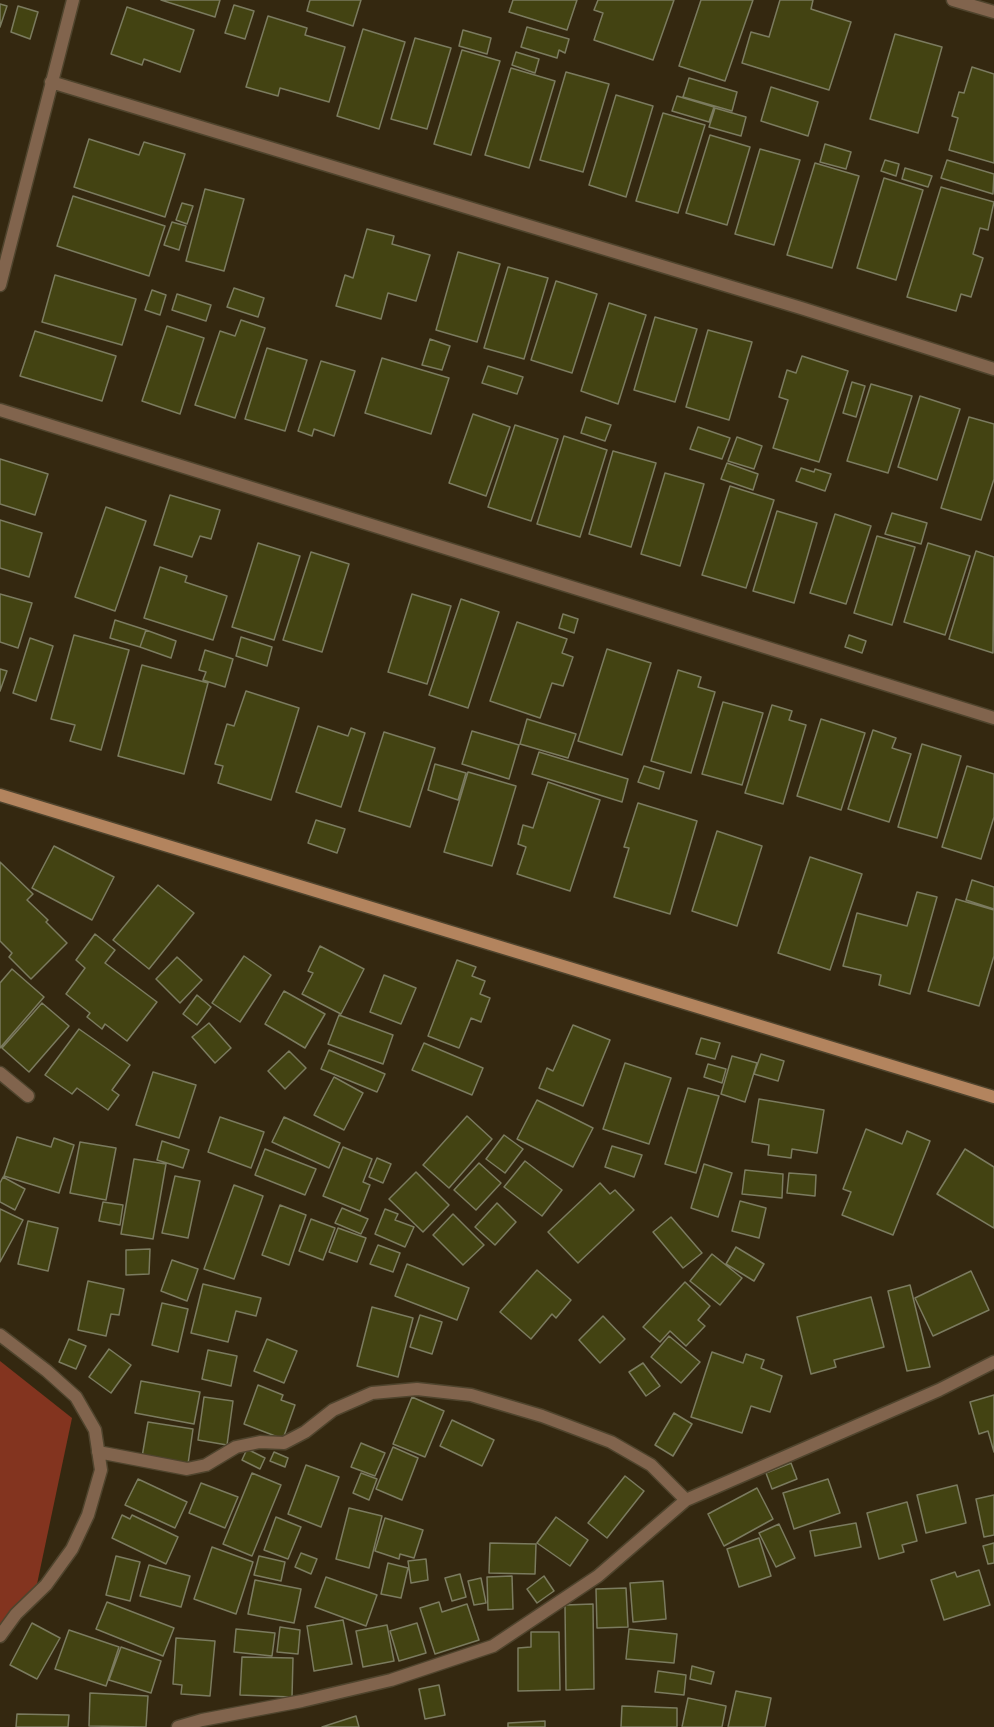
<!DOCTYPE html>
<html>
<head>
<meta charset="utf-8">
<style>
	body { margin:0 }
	canvas { display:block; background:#342810 }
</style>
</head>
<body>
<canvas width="994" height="1727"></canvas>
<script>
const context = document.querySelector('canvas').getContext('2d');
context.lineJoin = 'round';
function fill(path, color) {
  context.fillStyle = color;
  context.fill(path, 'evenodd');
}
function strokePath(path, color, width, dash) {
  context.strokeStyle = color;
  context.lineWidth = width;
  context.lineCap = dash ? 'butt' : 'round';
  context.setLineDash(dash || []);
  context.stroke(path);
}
fill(new Path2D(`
	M0,1361L72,1418L37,1584L0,1629Z`), '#83341f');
const building = new Path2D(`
	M161,0H220L215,17Z
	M310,0H361L353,26L307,11Z
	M513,0H577L567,30L509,12Z
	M598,0H674L653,60L594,40L603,13L594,10Z
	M701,0H753L725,81L679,66Z
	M780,0H813L811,9L851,22L829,90L742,63L751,32L769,37Z
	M0,4L7,6L0,27Z
	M234,5L254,11L245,39L225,33Z
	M18,6L38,12L30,39L11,32Z
	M127,7L194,30L180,72L144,59L142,65L111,54Z
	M268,16L307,28L305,35L345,47L329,102L280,88L278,96L246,87Z
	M527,27L569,39L565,53L559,50L557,58L521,47Z
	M363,29L405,42L379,129L337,116Z
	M463,30L491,38L487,54L459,46Z
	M895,34L942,47L918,133L870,119Z
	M415,38L451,48L427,129L391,119Z
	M462,50L500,61L471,155L434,144Z
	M516,52L539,59L535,73L512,65Z
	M972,67L994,74V163L949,150L958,118L952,116L959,92L964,93Z
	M511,68L555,81L529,168L485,155Z
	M566,72L609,84L583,172L540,160Z
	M689,78L737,92L732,111L683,97Z
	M771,87L818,102L808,136L761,121Z
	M616,95L653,106L626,197L589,185Z
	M677,96L714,107L709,122L672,111Z
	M715,108L746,117L741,136L709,127Z
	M663,113L705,125L678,213L636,201Z
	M710,135L750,147L727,225L686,213Z
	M89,139L139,155L144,142L185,154L165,217L74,187Z
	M825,144L851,152L846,169L820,162Z
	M760,149L800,160L774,245L735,234Z
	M885,160L899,164L896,176L881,171Z
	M947,160L994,174L993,194L941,178Z
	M815,163L859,176L832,268L787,255Z
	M905,168L932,176L928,187L902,179Z
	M884,178L923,190L896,280L857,268Z
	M941,187L994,202L988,230L980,228L973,254L983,258L971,297L961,294L956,311L907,297Z
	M205,189L244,199L224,271L186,261Z
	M73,196L165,226L149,276L57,246Z
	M182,203L193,206L187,224L176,220Z
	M172,222L186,226L179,250L164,245Z
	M367,229L394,236L392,244L430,255L416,301L388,293L381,319L336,306L345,275L353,278Z
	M458,252L500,264L477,342L436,330Z
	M508,267L548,278L524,359L484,348Z
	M55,275L136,299L122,345L42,322Z
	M556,281L597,294L572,373L531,360Z
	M234,288L264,298L258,317L227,307Z
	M152,290L166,295L160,315L145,310Z
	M177,294L211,305L206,321L172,310Z
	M609,303L646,315L618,404L581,391Z
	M655,317L697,329L675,402L634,390Z
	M241,320L265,328L235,418L195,405L220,331L235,336Z
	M167,326L204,338L180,414L142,401Z
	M708,330L752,342L729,420L686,407Z
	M35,331L116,356L102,401L20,376Z
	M430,339L450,346L442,370L422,365Z
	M267,348L307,360L285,431L245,419Z
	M802,356L848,371L819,462L773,448L788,400L779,397L787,370L796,373Z
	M382,358L449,378L431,434L365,413Z
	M321,361L355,371L334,436L314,429L312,436L298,431Z
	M488,366L523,377L517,394L482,383Z
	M852,382L865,386L856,417L843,413Z
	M871,384L912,396L888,473L847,461Z
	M920,396L960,409L937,480L898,467Z
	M473,414L510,427L486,496L449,483Z
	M586,417L611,425L605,441L581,433Z
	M969,417L994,424V479L981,520L941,508Z
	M515,425L558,439L531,521L488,507Z
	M698,427L730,438L722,459L690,449Z
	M564,436L607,450L580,537L537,524Z
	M737,437L762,446L754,469L728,461Z
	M613,451L656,463L631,547L589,534Z
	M0,459L48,474L35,515L0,504Z
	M727,463L758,474L753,490L721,479Z
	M801,468L814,472L815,469L831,474L825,491L796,481Z
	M665,473L704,484L680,566L641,554Z
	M730,486L774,500L746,588L702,575Z
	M170,495L220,510L211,539L200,536L192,557L154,545Z
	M106,507L146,521L115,611L75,597Z
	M777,511L817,523L794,603L753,591Z
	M892,513L927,523L921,544L885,534Z
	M835,514L871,526L846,604L810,593Z
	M0,520L42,533L29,577L0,568Z
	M877,536L915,547L892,625L854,613Z
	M258,543L300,556L274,640L232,627Z
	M928,543L970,556L945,635L904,622Z
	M976,551L994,557L993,653L949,639Z
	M311,552L349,564L322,652L283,640Z
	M160,567L187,576L185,582L227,596L213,640L144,618Z
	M0,594L32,603L18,648L0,642Z
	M412,594L451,606L427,684L388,672Z
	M461,599L499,612L468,708L429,695Z
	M563,614L578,619L574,633L559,628Z
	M115,620L146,630L140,647L110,638Z
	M517,622L567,639L562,653L573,657L563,686L552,683L540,718L490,701Z
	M146,630L176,641L171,658L140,647Z
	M74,635L129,650L101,750L70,741L75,725L51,719Z
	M849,635L866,641L862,653L845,647Z
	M241,637L272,647L267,666L236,656Z
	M30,638L53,646L36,701L13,693Z
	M607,649L651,663L622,755L578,741Z
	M205,650L233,659L225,687L203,680L206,672L199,670Z
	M142,665L208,683L184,774L118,756Z
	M0,669L7,671L0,691Z
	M678,670L701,677L698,687L715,692L691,773L651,761Z
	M246,691L299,708L271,800L218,783L223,766L215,764L227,724L234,726Z
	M723,702L763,713L742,785L702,774Z
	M772,705L792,711L789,720L806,725L783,804L745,793Z
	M527,719L576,734L568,758L520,744Z
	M821,719L865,733L841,810L797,796Z
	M318,726L348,736L351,728L365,733L341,807L296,792Z
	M873,730L896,738L892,748L911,754L889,822L848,809Z
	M472,731L519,745L509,779L462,764Z
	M384,732L435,748L410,827L359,811Z
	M922,744L961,756L937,838L898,827Z
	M539,752L628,779L622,802L532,774Z
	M435,764L466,773L458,800L428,790Z
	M644,766L664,772L659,789L638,782Z
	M967,766L994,774V817L981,859L942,847Z
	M468,772L516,786L492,866L444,852Z
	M548,782L600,800L570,891L517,874L526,847L518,844L523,825L533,828Z
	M638,803L697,821L670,914L614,897L629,848L624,847Z
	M316,820L345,829L337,853L308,843Z
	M717,831L762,846L737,926L692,911Z
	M54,846L114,877L92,920L32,888Z
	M810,857L862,874L830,970L778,953Z
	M0,862L33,894L27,900L48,920L46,922L67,943L31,979L9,957L12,953L0,941Z
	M972,880L994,887V909L966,900Z
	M158,885L194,913L149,969L113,940Z
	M917,892L937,897L910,994L879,985L881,975L843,966L857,913L907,926Z
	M956,899L994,910V956L979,1006L928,991Z
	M95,934L115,950L105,963L157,1002L127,1041L105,1024L102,1029L87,1017L90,1013L66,994L85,968L76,960Z
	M320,946L364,969L341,1014L302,994L313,973L308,971Z
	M244,956L271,975L240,1022L212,1003Z
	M177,957L202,980L180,1003L156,979Z
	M457,960L476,967L472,976L485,981L480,994L490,998L481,1022L471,1018L459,1048L428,1036Z
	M12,969L44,997L0,1048V983Z
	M384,975L416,988L401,1024L370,1012Z
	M284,991L325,1014L305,1048L265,1024Z
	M197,995L211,1007L197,1025L183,1014Z
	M42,1003L69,1026L29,1072L2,1048Z
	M339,1015L393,1035L383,1064L328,1044Z
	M209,1023L231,1048L215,1063L192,1037Z
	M573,1025L610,1040L583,1106L539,1088L547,1068L553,1071Z
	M79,1029L130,1065L112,1090L119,1095L108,1110L77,1088L72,1094L45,1075Z
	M701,1038L720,1043L715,1059L696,1054Z
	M424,1043L483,1068L472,1095L412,1070Z
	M329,1050L385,1074L377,1092L321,1069Z
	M289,1051L306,1068L285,1089L268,1071Z
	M761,1054L784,1061L778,1081L754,1074Z
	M732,1056L757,1063L745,1102L721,1094Z
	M625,1063L671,1078L649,1144L603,1129Z
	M708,1064L726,1069L722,1083L704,1077Z
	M153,1072L196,1085L179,1138L136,1125Z
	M334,1077L363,1093L344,1130L314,1115Z
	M688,1088L719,1096L696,1173L665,1164Z
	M759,1099L824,1110L817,1153L792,1149L791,1158L768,1155L769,1145L752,1142Z
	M537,1100L593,1128L573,1167L517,1139Z
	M467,1116L492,1139L449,1188L423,1165Z
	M220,1117L264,1132L251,1168L208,1152Z
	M284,1117L340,1143L329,1168L272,1142Z
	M866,1129L902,1144L907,1131L930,1141L893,1235L842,1215L851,1192L843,1189Z
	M504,1135L523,1149L505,1173L486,1159Z
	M17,1137L51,1147L54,1138L74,1145L59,1193L4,1176Z
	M162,1141L189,1150L183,1168L157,1160Z
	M80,1142L116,1148L106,1200L70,1193Z
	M612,1146L642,1155L634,1177L605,1167Z
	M343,1147L372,1159L363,1182L370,1185L360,1211L323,1196Z
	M265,1149L316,1169L305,1195L255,1175Z
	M965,1149L994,1167V1228L937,1194Z
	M377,1158L391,1164L383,1183L369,1177Z
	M134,1159L166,1164L153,1239L121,1234Z
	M525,1161L562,1190L542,1216L504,1187Z
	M479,1163L501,1183L476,1210L454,1190Z
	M704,1164L732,1173L718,1217L691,1208Z
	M745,1170L783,1174L782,1198L742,1194Z
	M416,1172L449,1205L423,1232L389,1199Z
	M789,1173L816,1175L815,1196L787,1193Z
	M175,1176L200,1181L188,1238L162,1233Z
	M3,1177L25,1189L15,1210L0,1202V1183Z
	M600,1183L610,1194L615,1190L634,1210L578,1263L548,1232Z
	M234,1185L263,1196L234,1279L204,1269Z
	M740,1201L766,1208L759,1238L732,1231Z
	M103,1202L123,1205L120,1225L99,1221Z
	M497,1203L516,1222L495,1245L475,1227Z
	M280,1205L306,1215L289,1265L262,1255Z
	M342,1208L368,1219L361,1234L335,1223Z
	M0,1209L23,1220L0,1262Z
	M385,1209L398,1214L395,1220L414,1227L405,1247L375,1234Z
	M453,1214L484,1245L463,1265L433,1235Z
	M671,1217L702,1253L683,1268L653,1232Z
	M311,1219L335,1228L323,1260L299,1251Z
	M28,1221L58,1228L48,1271L18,1264Z
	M338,1228L366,1238L357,1262L329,1252Z
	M378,1245L400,1253L393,1272L370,1264Z
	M736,1247L764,1264L754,1281L726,1264Z
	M150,1249L149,1274L126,1275V1250Z
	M712,1254L742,1278L720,1305L690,1281Z
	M172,1260L198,1269L187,1301L161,1291Z
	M407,1264L469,1288L457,1320L395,1296Z
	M537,1270L571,1300L556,1318L552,1314L531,1339L500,1312Z
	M971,1271L989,1310L933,1336L915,1298Z
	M88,1281L124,1289L119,1315L111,1314L106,1336L78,1330Z
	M685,1282L710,1306L698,1320L705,1326L686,1346L670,1331L660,1342L643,1327Z
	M203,1284L261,1298L256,1316L236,1311L228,1342L191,1333Z
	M910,1285L930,1367L907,1371L888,1291Z
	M871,1297L884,1347L834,1360L836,1367L811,1374L797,1317Z
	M162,1303L188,1309L178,1352L152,1345Z
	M372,1307L413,1318L398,1377L357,1366Z
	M420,1315L442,1322L432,1354L410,1347Z
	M603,1316L625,1339L600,1363L579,1340Z
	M669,1336L700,1362L681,1383L651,1357Z
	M69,1339L86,1346L76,1369L59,1362Z
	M267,1339L297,1351L284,1383L254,1371Z
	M109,1349L131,1365L111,1393L89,1377Z
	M208,1350L237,1356L231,1386L202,1379Z
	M712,1352L743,1363L746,1354L764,1360L761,1368L782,1376L770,1412L751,1406L742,1433L691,1417Z
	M643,1363L660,1386L646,1396L629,1372Z
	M141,1381L200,1392L194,1424L135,1413Z
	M258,1385L283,1395L281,1400L295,1405L283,1439L244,1424Z
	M994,1395V1452L988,1431L979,1434L970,1402Z
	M204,1397L233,1401L227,1445L198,1440Z
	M412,1397L444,1411L425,1457L393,1444Z
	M674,1413L692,1424L673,1456L655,1445Z
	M452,1420L494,1440L482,1466L440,1446Z
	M148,1422L193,1429L188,1464L142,1457Z
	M361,1443L385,1453L375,1476L351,1467Z
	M393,1447L418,1458L402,1500L376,1489Z
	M247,1449L265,1458L260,1469L242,1460Z
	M274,1452L288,1458L285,1467L270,1461Z
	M791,1463L797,1479L772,1489L766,1473Z
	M306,1465L339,1477L321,1527L288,1514Z
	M252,1473L281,1485L252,1556L223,1544Z
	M361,1473L377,1479L369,1500L353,1493Z
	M625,1476L644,1491L607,1538L588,1523Z
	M138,1479L187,1502L175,1528L125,1505Z
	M828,1479L840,1513L794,1529L783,1493Z
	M201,1483L238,1497L225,1528L189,1513Z
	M957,1485L966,1523L926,1533L917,1495Z
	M757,1488L773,1519L724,1546L708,1514Z
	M994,1495V1535L984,1537L976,1499Z
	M907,1502L917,1541L902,1545L904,1552L879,1559L867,1513Z
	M349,1508L382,1516L369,1568L336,1559Z
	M122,1515L130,1519L132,1515L178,1537L166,1564L112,1538Z
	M276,1517L301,1527L288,1559L264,1550Z
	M556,1517L588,1540L570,1566L537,1543Z
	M385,1518L423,1530L414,1558L400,1554L399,1559L375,1551Z
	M856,1523L861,1547L815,1556L810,1531Z
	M779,1524L795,1558L776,1567L759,1533Z
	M759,1538L771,1576L739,1587L727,1549Z
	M490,1543L536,1544L535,1574L489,1573Z
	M994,1543V1563L988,1564L983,1546Z
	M212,1547L253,1562L236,1614L194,1599Z
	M301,1553L317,1559L311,1574L295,1567Z
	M116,1556L140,1562L130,1601L106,1595Z
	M259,1556L285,1562L281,1581L254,1575Z
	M426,1559L428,1580L411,1583L408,1561Z
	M388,1563L408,1568L401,1598L381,1594Z
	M149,1565L190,1576L181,1607L140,1596Z
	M979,1570L990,1605L944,1620L931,1580L955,1572L957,1577Z
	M460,1574L466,1597L452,1601L445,1578Z
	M512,1576L513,1609L488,1610L487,1577Z
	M544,1576L554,1591L537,1603L527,1589Z
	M326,1577L377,1595L366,1626L315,1607Z
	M481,1578L486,1603L474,1605L468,1581Z
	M255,1580L301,1589L294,1623L248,1614Z
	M663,1581L666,1619L633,1622L630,1583Z
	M626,1588L628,1627L597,1628L596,1589Z
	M107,1602L174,1628L163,1656L96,1629Z
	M439,1602L442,1612L467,1604L479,1640L435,1654L420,1608Z
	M593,1604L594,1689L566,1690L565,1605Z
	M343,1620L352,1664L314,1671L307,1626Z
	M32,1623L60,1638L37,1679L10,1665Z
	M417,1623L426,1653L399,1661L390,1631Z
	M387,1625L394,1661L363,1667L356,1631Z
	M280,1627L300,1630L298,1654L277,1652Z
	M236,1629L275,1633L272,1656L234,1652Z
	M629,1629L677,1634L674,1663L626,1659Z
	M69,1630L119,1647L106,1686L55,1669Z
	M531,1632H559L560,1690L518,1691V1648L531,1647Z
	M176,1638L215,1641L210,1696L181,1694L182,1685L173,1684Z
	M121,1647L161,1661L151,1693L109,1680Z
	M242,1657L293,1658L292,1697L240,1695Z
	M692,1666L714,1672L711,1684L690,1679Z
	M658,1671L686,1675L684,1695L655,1692Z
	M439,1685L445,1715L425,1719L419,1689Z
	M736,1691L771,1698L765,1727H728Z
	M90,1693L148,1696L146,1727L89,1726Z
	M688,1698L726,1706L722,1727H682Z
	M622,1706L677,1708V1727H621Z
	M17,1714L69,1715L68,1727H16Z
	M356,1716L359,1727H322Z
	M545,1721V1727H508V1723Z`);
fill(building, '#434312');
strokePath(building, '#7b7b5f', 1.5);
const street = new Path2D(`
	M953,0L994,12
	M51,82L801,308L994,369
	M0,285L73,0
	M0,410L994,718
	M0,1073L28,1096
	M0,1335L47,1371L76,1397L95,1430L101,1470L88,1515L72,1549L46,1585L16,1614L0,1636
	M98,1452L187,1469L206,1465L236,1447L260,1442L284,1443L305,1432L333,1410L372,1393L417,1389L471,1395L542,1416L611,1442L651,1465L686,1500
	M178,1727L202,1720L302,1701L391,1680L493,1646L598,1576L686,1500L939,1390L994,1362`);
const secondary = new Path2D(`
	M0,795L994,1097`);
strokePath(street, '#4f442d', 15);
strokePath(secondary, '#4f442d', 15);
strokePath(street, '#81644d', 12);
strokePath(secondary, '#b3845e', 12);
</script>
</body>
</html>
